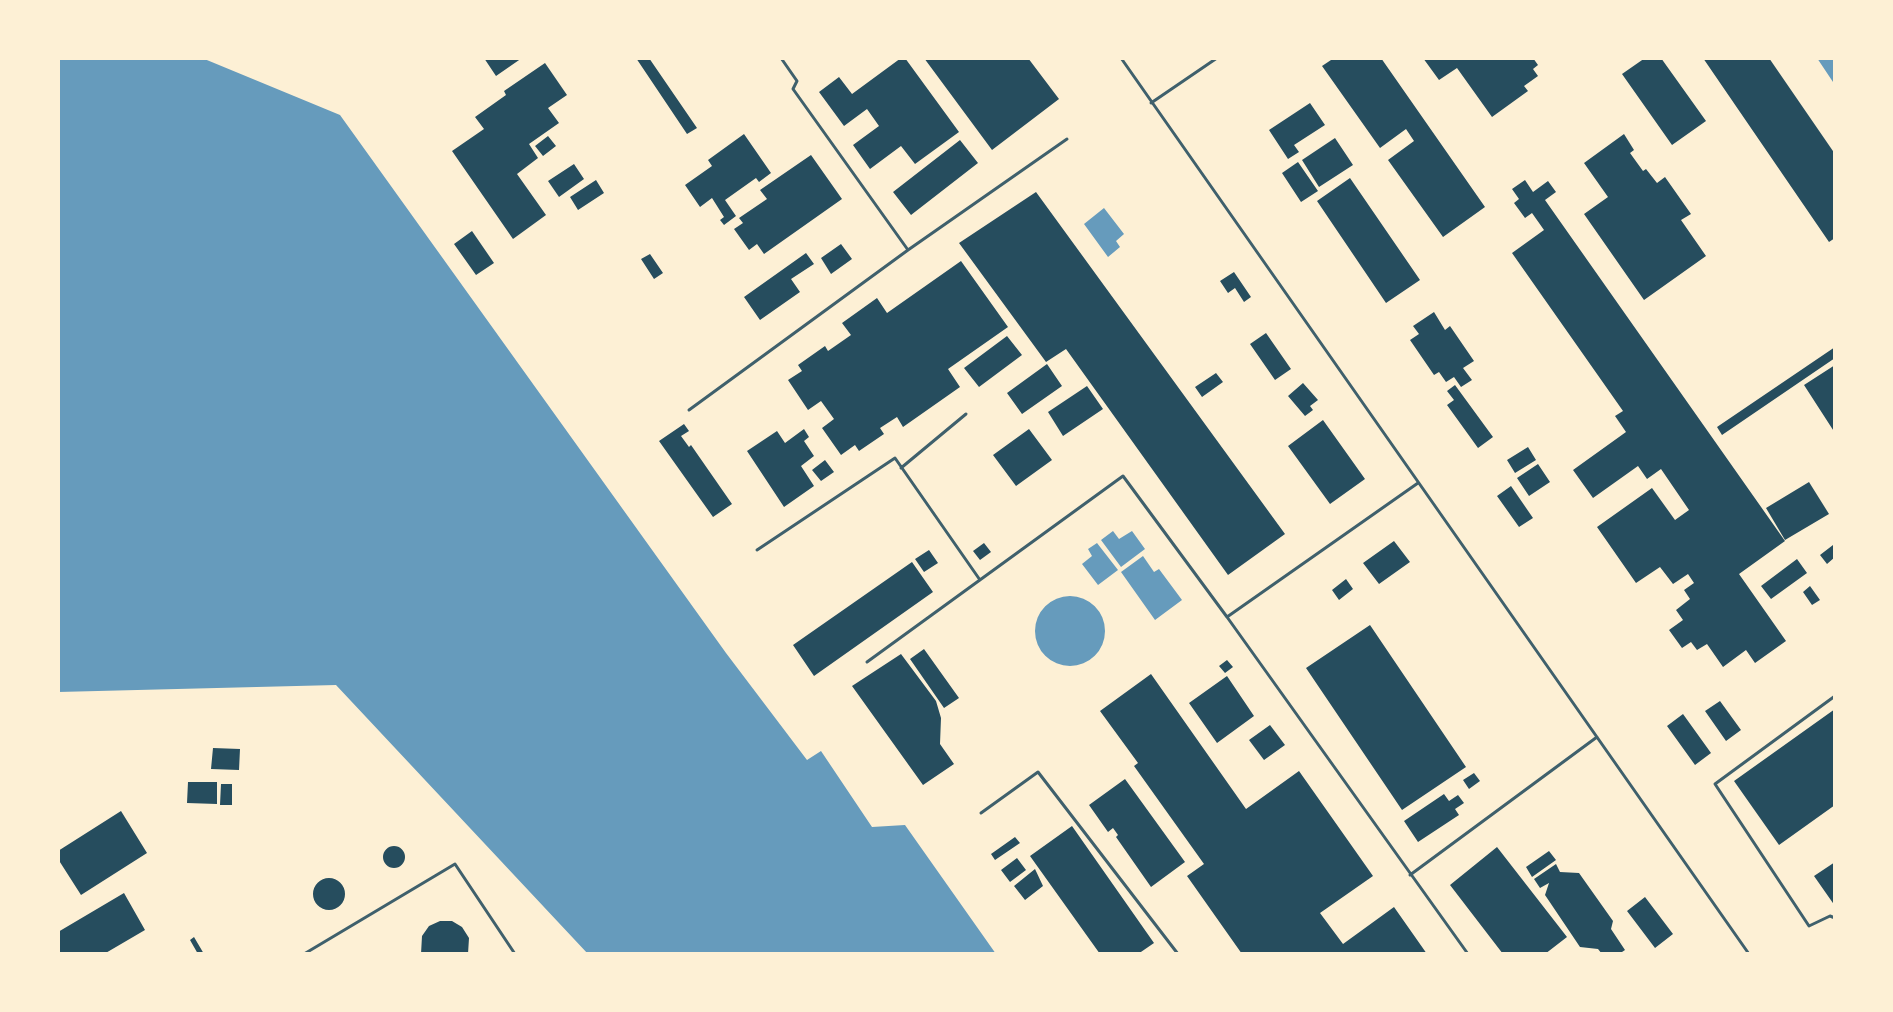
<!DOCTYPE html>
<html>
<head>
<meta charset="utf-8">
<style>
	body { margin:0 }
	#map { position:relative; width:1893px; height:1012px; overflow:hidden; background:#fdf0d5; font-family:"PT Sans",sans-serif }
	canvas { display:block }
	.frame { position:absolute; inset:0; border:60px solid #fdf0d5; pointer-events:none }
</style>
</head>
<body>
<div id="map">
<canvas width="1893" height="1012"></canvas>
<div class="frame"></div>
</div>
<script>
const context = document.querySelector('canvas').getContext('2d');
context.lineJoin = 'round';
function fill(path, color) {
  context.fillStyle = color;
  context.fill(path, 'evenodd');
}
function strokePath(path, color, width, dash) {
  context.strokeStyle = color;
  context.lineWidth = width;
  context.lineCap = dash ? 'butt' : 'round';
  context.setLineDash(dash || []);
  context.stroke(path);
}
fill(new Path2D(`
	M58,58H202L340,115L726,653L807,760L821,751L872,827L905,825L996,954H588L336,685L58,692Z
	M1817,58H1835V85Z
	M1104,208L1124,234L1116,241L1120,247L1108,257L1084,224Z
	M1113,531L1119,539L1132,531L1145,549L1121,567L1101,540Z
	M1097,543L1118,570L1098,585L1082,564L1092,556L1088,549Z
	M1143,556L1154,572L1159,569L1182,600L1155,620L1121,572Z
	M1035 631a35 35 0 1 1 70 0a35 35 0 1 1-70 0Z`), '#669bbc');
fill(new Path2D(`
	M484,58H522L496,76Z
	M636,58H649L697,128L687,134Z
	M901,58H905L959,132L915,164L901,146L870,169L853,145L879,126L867,109L844,126L819,92L839,77L852,94Z
	M924,58H1028L1059,99L992,150Z
	M1334,58H1381L1485,207L1443,237L1388,160L1414,141L1406,129L1380,148L1322,66Z
	M1423,58H1533L1538,65L1533,69L1538,76L1524,86L1528,91L1492,117L1457,68L1439,80Z
	M1645,58H1661L1706,121L1672,145L1622,74Z
	M1703,58H1769L1835,154V238L1829,242Z
	M545,63L567,95L548,108L559,123L529,144L538,158L517,174L546,215L513,239L452,151L484,129L475,117L506,95L504,91Z
	M1310,103L1325,125L1294,145L1299,152L1288,159L1269,130Z
	M744,134L771,173L759,182L756,178L725,200L736,216L724,225L720,220L724,217L712,198L700,207L685,185L712,166L708,160Z
	M1624,134L1634,150L1630,153L1643,171L1646,169L1657,183L1665,177L1691,214L1681,220L1706,256L1644,300L1584,214L1608,197L1584,163Z
	M548,136L556,146L543,156L535,146Z
	M1335,138L1353,165L1319,187L1302,160Z
	M960,140L978,163L911,215L893,192Z
	M811,155L842,199L764,254L757,244L749,250L734,229L743,223L739,218L767,199L760,190Z
	M1298,162L1318,191L1301,202L1282,173Z
	M574,164L584,179L559,197L548,181Z
	M1350,178L1420,280L1386,303L1317,201Z
	M596,180L604,193L578,210L570,197Z
	M1525,180L1533,192L1548,181L1556,192L1545,200L1785,541L1739,574L1786,641L1755,663L1746,650L1723,667L1707,644L1697,650L1691,642L1682,648L1669,630L1683,620L1676,610L1690,599L1684,590L1694,583L1688,574L1673,584L1660,567L1636,583L1597,527L1652,488L1675,520L1689,510L1661,469L1647,479L1638,466L1593,498L1573,470L1626,432L1615,416L1623,411L1512,253L1544,230L1532,213L1525,218L1514,203L1519,199L1512,189Z
	M1036,192L1285,534L1228,575L1066,349L1046,362L959,243Z
	M472,231L494,263L476,275L454,244Z
	M841,244L852,259L831,274L821,258Z
	M806,253L814,264L791,279L800,292L760,320L744,297Z
	M650,254L663,273L654,279L641,259Z
	M961,261L1008,327L948,369L960,387L903,427L897,417L880,428L884,434L859,451L855,445L841,455L822,428L834,419L821,401L808,410L788,380L802,371L798,365L825,346L828,351L851,335L842,323L877,298L887,313Z
	M1234,272L1251,297L1244,302L1235,288L1228,293L1220,281Z
	M1434,312L1445,330L1450,326L1474,361L1463,368L1472,380L1461,387L1454,377L1446,382L1439,372L1434,375L1410,340L1419,334L1413,326Z
	M1266,333L1291,369L1275,380L1250,344Z
	M1007,336L1022,355L979,387L964,368Z
	M1835,347V358L1722,435L1717,427Z
	M1047,364L1062,386L1022,414L1007,393Z
	M1835,365V433L1804,385Z
	M1216,373L1223,382L1202,397L1195,387Z
	M1303,383L1318,400L1310,406L1313,410L1305,416L1288,396Z
	M1455,385L1493,437L1478,448L1447,405L1454,400L1447,391Z
	M1087,386L1103,409L1063,436L1048,412Z
	M1323,420L1365,479L1330,504L1288,446Z
	M684,424L689,431L681,436L689,447L691,445L732,504L713,517L659,441Z
	M804,429L809,437L804,441L814,456L801,466L814,486L784,507L747,451L777,431L785,443Z
	M1029,429L1052,460L1016,486L993,455Z
	M1528,447L1536,460L1515,473L1507,460Z
	M825,460L834,472L821,481L812,470Z
	M1538,464L1550,482L1529,496L1517,478Z
	M1809,482L1829,514L1785,540L1766,508Z
	M1511,486L1533,518L1519,527L1497,496Z
	M1394,541L1410,562L1379,584L1363,563Z
	M984,543L991,552L980,560L973,551Z
	M1833,545L1835,557L1827,564L1820,555Z
	M929,550L938,563L924,572L915,559Z
	M1797,559L1807,573L1771,599L1761,586Z
	M912,562L933,592L814,676L793,645Z
	M1346,579L1353,589L1339,600L1332,590Z
	M1810,586L1820,600L1812,605L1803,592Z
	M1370,625L1466,767L1402,810L1306,668Z
	M924,649L959,698L944,708L910,659Z
	M901,654L936,701L941,718L940,744L954,764L923,785L852,686Z
	M1227,660L1233,667L1225,673L1219,666Z
	M1151,674L1246,809L1299,771L1373,876L1320,913L1343,944L1394,907L1427,954H1242L1187,876L1204,864L1134,766L1138,763L1100,711Z
	M1227,676L1254,716L1217,743L1189,703Z
	M1720,701L1741,730L1726,741L1705,711Z
	M1835,709V805L1779,845L1734,781Z
	M1683,714L1711,753L1695,765L1667,726Z
	M1270,725L1285,745L1264,760L1249,740Z
	M213,748L240,749L239,770L211,769Z
	M1474,773L1480,781L1469,789L1463,780Z
	M1125,779L1185,862L1151,887L1116,837L1118,835L1113,828L1108,832L1089,805Z
	M188,782H217V804L187,803Z
	M221,784H232V805H220Z
	M1444,794L1449,801L1458,795L1464,803L1455,809L1459,815L1418,842L1404,821Z
	M121,811L147,853L81,895L58,859V851Z
	M1072,826L1154,943L1138,954H1100L1030,856Z
	M1015,837L1020,843L995,860L991,854Z
	M383 857a11 11 0 1 1 22 0a11 11 0 1 1-22 0Z
	M1497,847L1567,937L1545,954H1503L1450,885Z
	M1549,851L1556,860L1532,877L1526,867Z
	M1017,858L1026,870L1010,882L1001,870Z
	M1835,862V906L1814,876Z
	M1556,864L1560,872L1579,873L1613,921L1611,929L1625,950L1619,954H1602L1598,949L1580,947L1545,895L1549,883L1540,888L1534,879Z
	M1035,869L1043,886L1025,900L1014,886Z
	M313 894a16 16 0 1 1 32 0a16 16 0 1 1-32 0Z
	M124,893L145,930L104,954H58V932Z
	M1645,897L1673,934L1655,948L1627,911Z
	M440,921H452L462,927L469,938L468,954H421L422,936L429,926Z
	M194,937L204,954H198L190,940Z`), '#264d5e');
strokePath(new Path2D(`
	M781,58L797,81L793,89L908,250
	M1121,58L1749,954
	M1151,103L1217,58
	M689,410L908,250L1067,139
	M901,468L966,414
	M1418,483L1227,617L1468,954
	M757,550L895,458L980,580
	M867,662L1123,476L1227,617
	M1835,696L1715,784L1809,926L1830,916L1835,918
	M981,813L1038,772L1178,954
	M1410,875L1597,737
	M304,954L455,864L515,954`), '#3f606c', 3);
</script>
</body>
</html>
